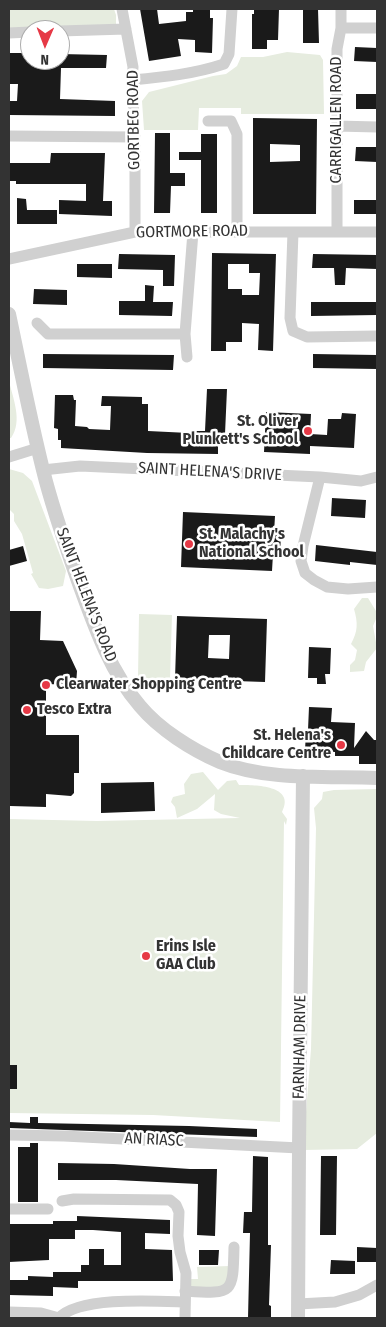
<!DOCTYPE html>
<html>
<head>
<meta charset="utf-8">
<style>
	body { margin:0 }
	#map { position:relative; width:386px; height:1327px; overflow:hidden; background:#fff; font-family:"Fira Sans Condensed",sans-serif }
	canvas { display:block }
	.frame { position:absolute; inset:0; border:10px solid #333; pointer-events:none }
	.north { position:absolute; left:20px; top:20px; width:50px; height:50px; box-sizing:border-box; background:#fff; border:1px solid #adadad; border-radius:50%; rotate:181deg; font-size:14px; font-weight:700; line-height:20px; text-align:center; color:#333 }
	.north::after { content:''; display:block; margin:auto; width:18px; height:22px; background:#e63946; clip-path:polygon(50% 0,100% 100%,50% 72%,0 100%) }
</style>
</head>
<body>
<div id="map">
<canvas width="386" height="1327"></canvas>
<div class="frame"></div>
<div class="north">N</div>
</div>
<script>
const context = document.querySelector('canvas').getContext('2d');
context.lineJoin = 'round';
function fill(path, color) {
  context.fillStyle = color;
  context.fill(path, 'evenodd');
}
function strokePath(path, color, width, dash) {
  context.strokeStyle = color;
  context.lineWidth = width;
  context.lineCap = dash ? 'butt' : 'round';
  context.setLineDash(dash || []);
  context.stroke(path);
}
function label(font, color, halo, rows, align = 'center') {
  context.font = font + ' "Fira Sans Condensed",sans-serif';
  context.lineWidth = 5;
  context.setLineDash([]);
  context.textBaseline = 'middle';
  context.strokeStyle = halo;
  context.fillStyle = color;
  for (const [text, x, y, turn = 0] of rows) {
    context.save();
    context.translate(x, y);
    context.rotate((+turn || 0) * Math.PI / 180);
    context.textAlign = isNaN(turn) ? turn : align;
    if (halo) context.strokeText(text, 0, 0);
    context.fillText(text, 0, 0);
    context.restore();
  }
}
fill(new Path2D(`
	M9,9H114L116,15V26L9,30Z
	M287,52L320,55L323,60L324,114H241V108H199L198,130H144L142,101L149,92L213,76L226,74L237,66L241,57H263Z
	M9,381C13,399 23,421 11,438H9Z
	M9,469L23,473L32,481L66,571L63,586L48,589L39,588L31,574L33,573L22,534L14,521V514L9,509Z
	M362,598H368L376,611V619L373,626L377,648L366,662L364,671L350,672V665L355,660L357,650L351,644C358,631 358,623 354,609Z
	M139,614L172,615L170,679L138,678Z
	M203,772L218,790L227,781L236,780L239,785C255,785 296,785 282,812L287,819L286,825L284,821L280,1122L153,1115L9,1113V819L97,821L240,818L221,814L214,810L215,794L197,809L177,818L175,807L171,802L173,797L185,794L184,784L191,774Z
	M377,789V1133L357,1149L303,1150L311,1049L316,828L314,808L322,799L323,792L334,790Z
	M230,1266L226,1284L216,1288H191V1279H198L197,1267Z`), '#e6ecdf');
fill(new Path2D(`
	M140,9H157L159,24L186,21V12H193V9H210V18H213L212,53L195,52V40L178,39L181,56L149,61Z
	M254,9H279L278,40H267V49H252V14H254Z
	M303,9H318L319,43H303Z
	M355,47L377,48V62L354,61Z
	M9,53H30V60H60V54L107,55L106,68H61L60,99L115,101V116L9,115V101H17L18,84H9Z
	M356,94H377V109H356Z
	M253,118L317,119L316,214H253ZM270,144L300,145V161L270,162Z
	M155,133H170V173H185V186H171L170,213H154Z
	M201,134H217V213H201V160H179V152H201Z
	M356,147H377V162L355,161Z
	M51,153H105L103,201H112V216L59,214V200L86,201V184H16V181H9V163H50Z
	M17,198L26,199L27,210H57V224H17Z
	M354,200H377V214H354Z
	M212,253L276,254L273,351L258,350L259,324L242,323V342H226V351H211ZM228,264H249V273H260L259,295H242V289H228Z
	M119,254L175,255L174,286H163V270L118,269Z
	M313,254L377,255V269L346,268L345,285H335L334,268H312Z
	M77,264H112V278L77,277Z
	M145,285L154,286L153,302H173L172,316L119,315V301H145Z
	M34,289L67,290V305L33,304Z
	M311,302H377V315L311,316Z
	M43,354L174,355L173,370L43,368Z
	M313,354L377,355V369L313,368Z
	M207,389H227L225,434H221V445H218V454L147,453L61,448V440H58V429L54,428L55,395H73L74,400H76L75,426L87,427L89,429L110,430L111,406H101L102,396L142,397V404H148V431L189,433L191,431H205Z
	M266,412L311,414L310,434L327,435L328,419H341L342,413L356,414L354,448L310,446V454L264,452Z
	M332,498L366,500L365,518L331,516Z
	M183,512L275,516L274,533L281,534L280,555L273,554L272,571L181,567Z
	M316,545L377,552V565L350,562V565L315,561Z
	M23,546L27,561L9,566V550Z
	M9,611H41L40,640L63,641L77,671L76,685L46,684V735H79V773H74V793L71,796L46,794V807L10,806V802H9Z
	M177,616L267,619L265,682L175,679ZM209,635H230L229,659L208,658Z
	M309,647L331,648L330,674H325L326,684H317V678H308Z
	M309,707L332,708L331,722L355,723L354,748L366,731L374,740H377V764H359V756H335V752L305,751L306,730H308Z
	M154,782L155,811L101,813V783Z
	M9,1065H17V1089H9Z
	M30,1117H38V1123L189,1126L257,1129V1137L9,1128V1122L30,1123Z
	M30,1143H38V1202H18V1147H30Z
	M253,1156L268,1157V1245H271L269,1305L271,1306V1318H248L250,1233H243L244,1212H252Z
	M321,1156H337L336,1235H320Z
	M58,1163L114,1164L190,1169H217L215,1236L197,1235L198,1184L116,1180H58Z
	M77,1216L170,1220V1234L145,1233V1249L172,1250L173,1281H78V1288L53,1287V1296L9,1295V1280H28V1276L53,1277V1272H81V1265H89V1249H104V1265H121V1232L93,1230H75V1239H49V1260L9,1262V1224H53V1221H77Z
	M357,1247L377,1248V1262H357Z
	M199,1250H219L218,1265H199Z
	M331,1260L355,1261V1274H330Z`), '#1a1a1a');
strokePath(new Path2D(`
	M122,9L133,67L132,80L135,137V232
	M341,28H377
	M60,31L126,29
	M9,33L30,32
	M132,80C164,77 194,74 224,64L229,54L232,9
	M208,121H231L237,134V232
	M336,126L377,127
	M9,136L135,137
	M293,232L290,318L293,331L307,337L377,336
	M337,232V49L341,28V9
	M9,259L135,232H377
	M37,323L48,334H185
	M187,357L185,334L193,232
	M9,457L38,448
	M43,470L80,466L320,477L361,481L377,477
	M320,477L303,546L301,561L305,573L314,580L327,587L348,589L377,587
	M9,1135L64,1136L299,1148
	M62,1201L74,1199L170,1200L176,1205L179,1212L178,1236L180,1252L186,1273L185,1318
	M9,1209H48
	M185,1291C233,1294 233,1295 234,1247
	M298,1304L335,1302L359,1295L377,1285
	M9,1312L41,1313L59,1318
	M59,1318C79,1296 156,1301 185,1302`), '#d0d0d0', 11);
strokePath(new Path2D(`
	M9,314C20,366 30,418 43,470C52,507 65,544 78,581C94,625 109,670 140,706C159,729 192,750 220,762C267,781 327,776 377,778
	M298,1318L299,1148L303,776`), '#d0d0d0', 14);
for (const [x, y, r, color] of [
	[308,431,5,"#e63946"],
	[189,544,5,"#e63946"],
	[46,685,5,"#e63946"],
	[27,710,5,"#e63946"],
	[341,745,5,"#e63946"],
	[146,956,5,"#e63946"]
]) {
  const dot = new Path2D();
  dot.arc(x, y, r, 0, 2 * Math.PI);
  context.fillStyle = color;
  context.fill(dot);
  strokePath(dot, '#fff', 2);
}
label('16px', '#333', '#fff', [
	["GORTBEG ROAD",134,120,-91],
	["CARRIGALLEN ROAD",337,120,-90],
	["GORTMORE ROAD",192,232,-1],
	["SAINT HELENA'S DRIVE",210,472,3],
	["SAINT HELENA'S ROAD",86,595,69],
	["FARNHAM DRIVE",300,1047,-89],
	["AN RIASC",154,1140,3]
]);
label('bold 16px', '#333', '#fff', [
	["St. Oliver",298,422,"right"],
	["Plunkett's School",298,440,"right"],
	["St. Malachy's",199,535],
	["National School",199,553],
	["Clearwater Shopping Centre",56,685],
	["Tesco Extra",37,710],
	["St. Helena's",331,736,"right"],
	["Childcare Centre",331,754,"right"],
	["Erins Isle",156,947],
	["GAA Club",156,965]
], 'left');
</script>
</body>
</html>
